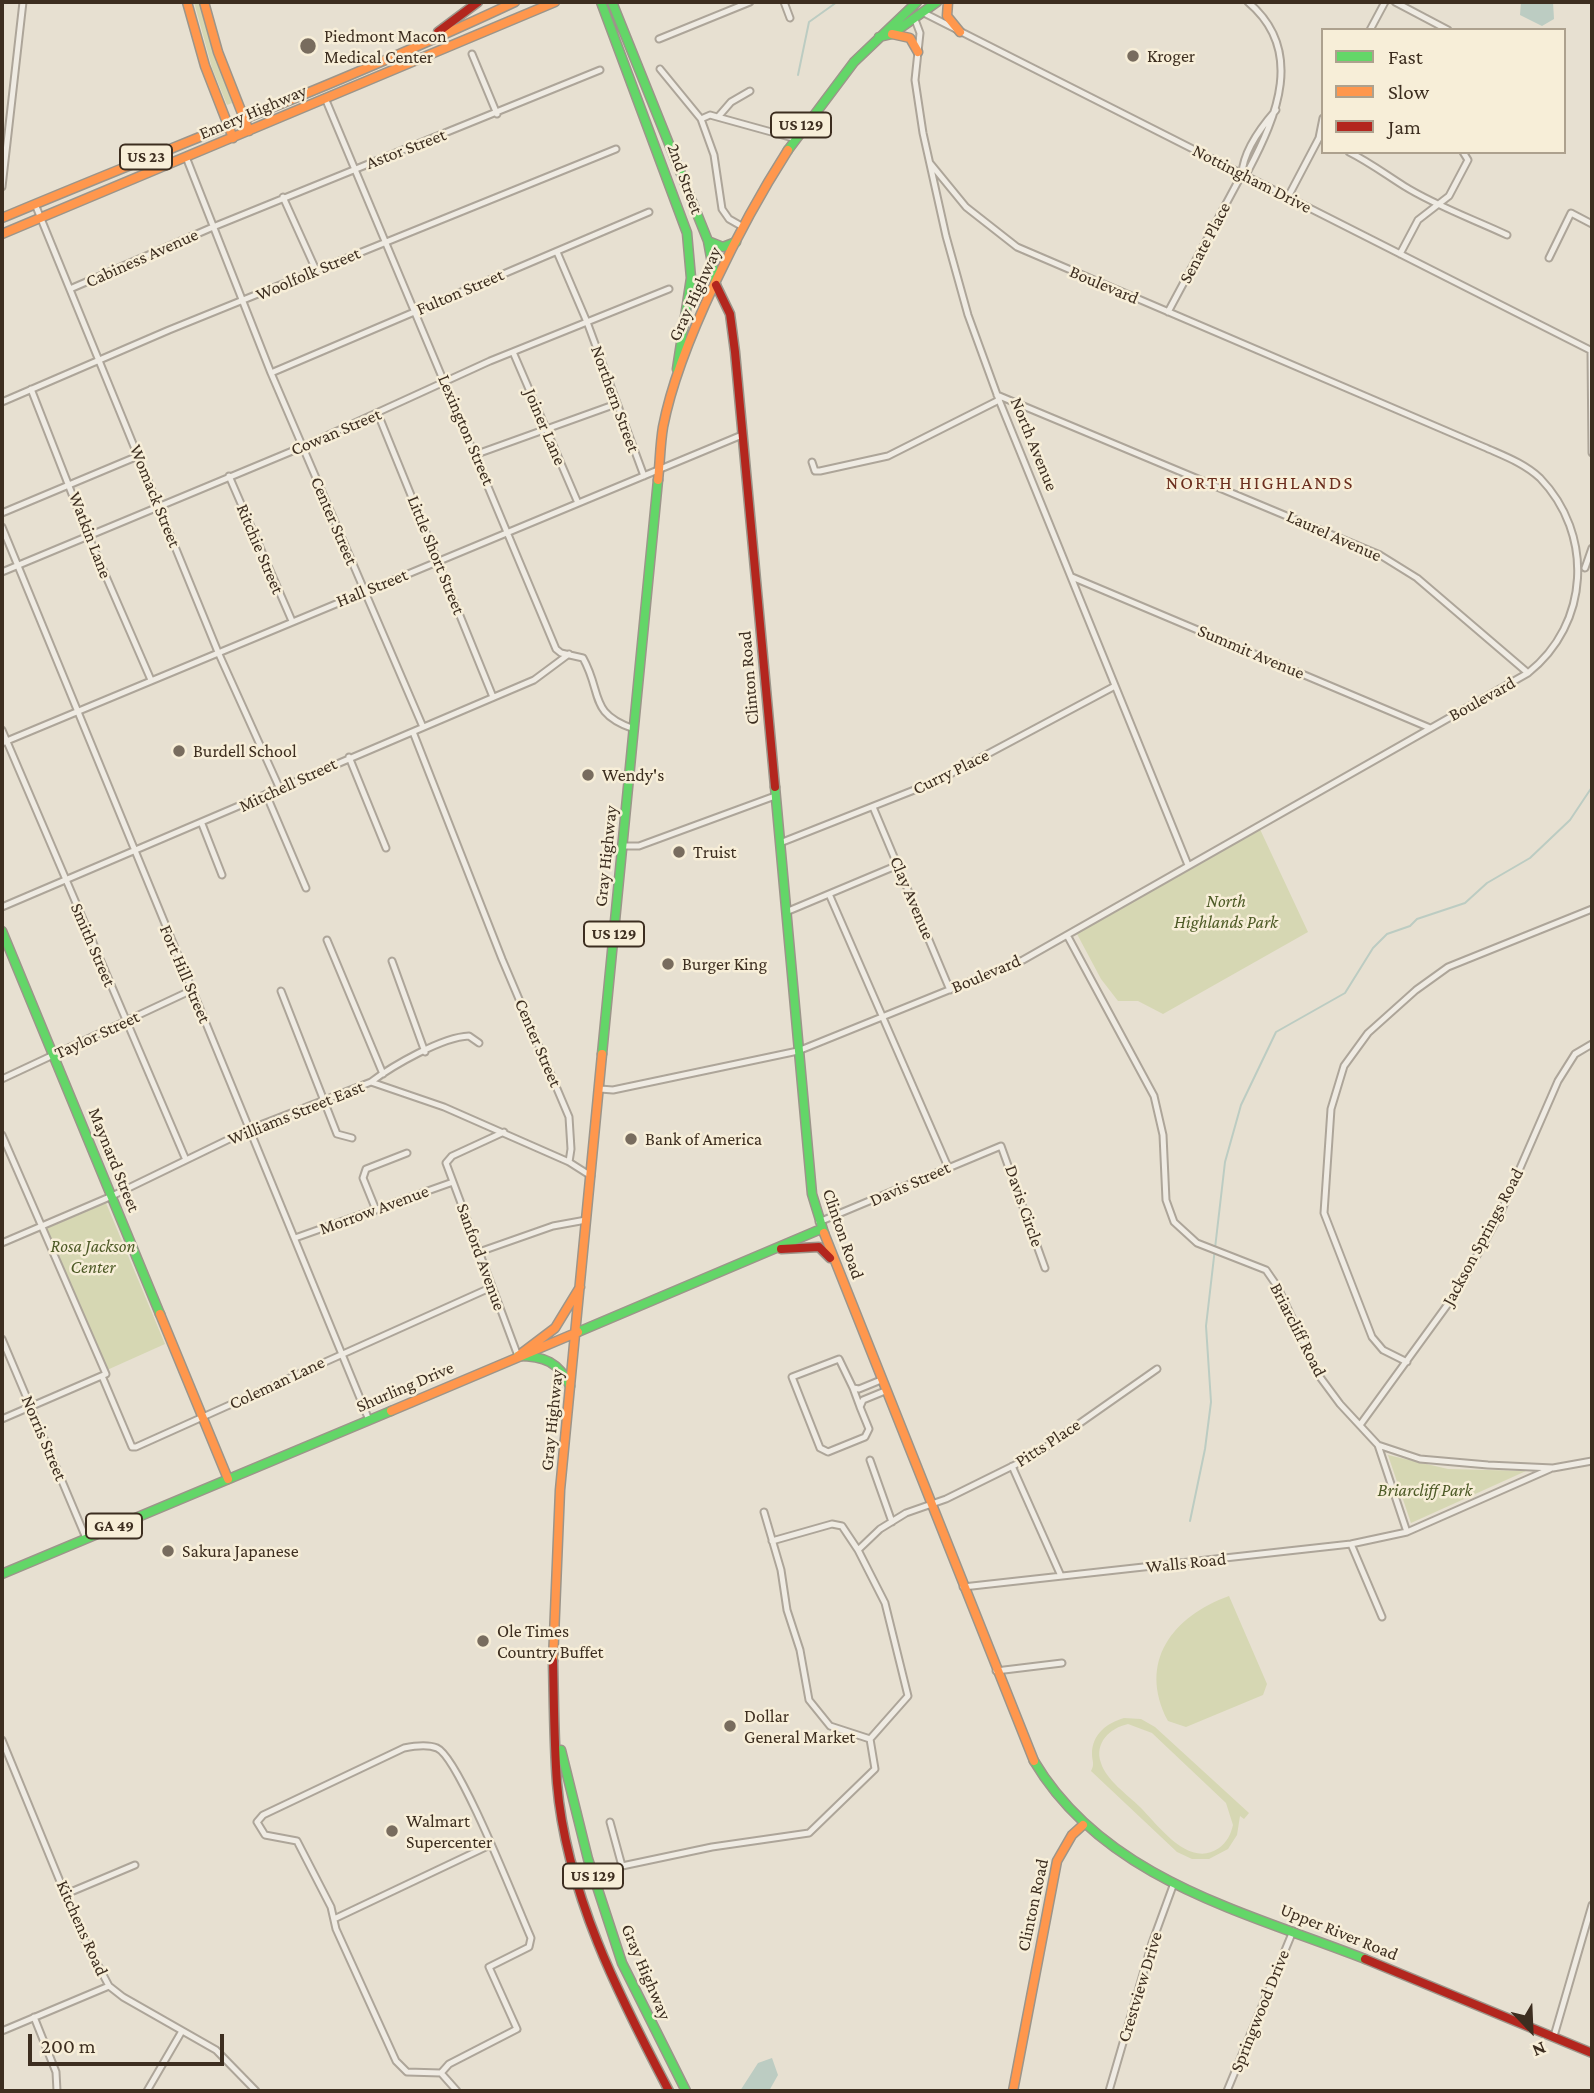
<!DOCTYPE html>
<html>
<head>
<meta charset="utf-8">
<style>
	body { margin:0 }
	#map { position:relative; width:1594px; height:2093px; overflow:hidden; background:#e7e0d1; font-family:"Crimson Pro",serif }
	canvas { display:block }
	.frame { position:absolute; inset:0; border:4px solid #3d2e20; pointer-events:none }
	.legend { position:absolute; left:1321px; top:28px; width:245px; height:126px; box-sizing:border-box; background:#f7eed8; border:2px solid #ada18e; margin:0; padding:9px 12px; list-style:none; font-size:21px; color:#3d2e20 }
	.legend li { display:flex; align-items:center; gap:14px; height:35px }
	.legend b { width:35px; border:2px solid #ada18e }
	.north { position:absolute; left:1496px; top:1995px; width:70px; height:70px; -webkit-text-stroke:5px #f7eed8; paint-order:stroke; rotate:157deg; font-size:19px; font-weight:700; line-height:28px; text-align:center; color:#3d2e20 }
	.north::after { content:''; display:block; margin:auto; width:24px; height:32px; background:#3d2e20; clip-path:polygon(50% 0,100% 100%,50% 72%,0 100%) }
	.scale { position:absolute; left:28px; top:2034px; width:196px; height:32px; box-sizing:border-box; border:4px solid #3d2e20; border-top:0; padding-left:9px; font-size:21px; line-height:24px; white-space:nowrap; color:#3d2e20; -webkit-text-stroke:5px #f7eed8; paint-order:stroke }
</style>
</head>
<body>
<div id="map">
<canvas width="1594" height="2093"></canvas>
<div class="frame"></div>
<ul class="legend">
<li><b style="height:9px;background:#63d668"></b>Fast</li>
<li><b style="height:9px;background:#ff974d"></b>Slow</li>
<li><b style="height:9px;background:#b3261e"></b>Jam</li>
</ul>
<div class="north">N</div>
<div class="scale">200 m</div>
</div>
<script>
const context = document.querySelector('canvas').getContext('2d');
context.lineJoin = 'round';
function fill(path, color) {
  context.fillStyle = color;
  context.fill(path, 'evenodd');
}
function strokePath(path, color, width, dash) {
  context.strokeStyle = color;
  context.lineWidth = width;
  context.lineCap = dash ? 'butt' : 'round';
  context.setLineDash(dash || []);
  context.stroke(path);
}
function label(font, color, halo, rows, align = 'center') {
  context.font = font + ' "Crimson Pro",serif';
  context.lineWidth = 5;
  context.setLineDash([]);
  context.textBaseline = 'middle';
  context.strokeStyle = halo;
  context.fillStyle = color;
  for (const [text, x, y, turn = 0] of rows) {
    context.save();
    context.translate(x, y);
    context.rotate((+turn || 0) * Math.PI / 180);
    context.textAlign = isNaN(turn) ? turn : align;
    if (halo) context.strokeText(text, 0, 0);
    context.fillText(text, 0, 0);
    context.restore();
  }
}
fill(new Path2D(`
	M194,2H200L232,103L227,105L212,68Z
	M1258,825L1308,932L1163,1014L1138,1001H1118L1101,979L1077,934Z
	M106,1203L165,1344L107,1370L45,1229Z
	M1388,1455L1448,1469L1526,1471L1411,1523Z
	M1229,1596L1267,1684L1263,1695L1186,1727L1168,1721C1137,1662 1173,1616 1229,1596Z
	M1124,1718L1141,1719L1155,1727L1249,1813L1244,1819L1240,1816L1237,1835L1228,1849L1209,1859H1192L1177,1852L1091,1771C1095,1764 1092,1761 1092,1754C1092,1734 1107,1723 1124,1718ZM1128,1724L1152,1733L1226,1803L1233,1825C1231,1834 1227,1842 1219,1848C1189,1869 1159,1826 1140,1807C1128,1795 1106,1780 1101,1763C1094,1743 1110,1728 1128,1724Z`), '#d6d7b3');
fill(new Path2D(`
	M1521,2H1553L1554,19L1542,26L1520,15Z
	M772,2058L778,2075L769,2091H740L758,2063Z`), '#bcccc2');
strokePath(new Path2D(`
	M798,75L809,22L837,2
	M1190,1521L1205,1449L1211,1402L1206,1326L1225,1162L1241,1105L1276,1032L1345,993L1373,948L1387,934L1410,926L1417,919L1465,903L1487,883L1530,858L1570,820L1592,787`), '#bcccc2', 2);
const street = new Path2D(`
	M784,2L790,18
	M1395,2L1448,30
	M924,13L1592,351
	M914,17L920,33L915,80L923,133L946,236L968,315L999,400L1188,865
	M1370,30L1385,2
	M659,39L750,2
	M472,54L497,114
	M660,69L701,119L714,155L722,209L729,219L743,227
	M325,98L556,649L561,653L583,658C603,694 588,713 634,729
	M718,117L731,102L750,91
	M701,119L710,115L793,138
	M1349,152C1369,162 1385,174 1404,186C1436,206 1473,219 1507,235
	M186,157L271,373L423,727
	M1242,174L1248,171C1277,116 1305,50 1248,2
	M2,187L23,2
	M283,197L316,270
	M1288,197L1319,138L1323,118
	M35,204L218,652L279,787
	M557,252L587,322L644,476
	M1400,254L1418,220L1449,196L1468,160L1463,152
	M1549,258L1571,213L1592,224
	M70,289L213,227L600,70
	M1168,312L1242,174C1243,152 1262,126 1276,110
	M1591,351L1592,453
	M513,352L578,503
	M271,373L649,212
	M31,389L88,535L151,680
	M997,395L1380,555L1417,578L1528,673
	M2,402L169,330L616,149
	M378,414L493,697
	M477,454L616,404
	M812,462L815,471H820L888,456L999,400
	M229,476L292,621
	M2,513L138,456
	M2,527L369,1420
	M1585,568L1592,548
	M2,572L302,447L490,361L669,289
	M1072,577L1430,728
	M2,730L186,1160
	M413,732L502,959L569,1117L571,1149L569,1162
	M2,743L742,435
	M349,757L386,848
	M266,794L306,888
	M873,807L950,990
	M202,824L222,875
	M780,843L937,781L1115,686
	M622,846H639L775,796
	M829,894L948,1167
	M2,907L534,680L569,654
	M786,912L898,865
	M1067,935L1154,1096L1163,1135L1166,1200L1174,1222L1197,1243L1266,1270L1277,1286L1320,1377L1340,1404L1378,1445L1420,1459L1488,1465L1553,1468L1592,1461
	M327,940L383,1074
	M392,961L425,1052
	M281,991L337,1134L352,1138
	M2,1079L192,990
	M371,1082C392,1066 442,1037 469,1036L479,1043
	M600,1089L613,1090L798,1051L1023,960L1528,673C1590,624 1594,534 1540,478C1524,463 1504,456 1484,447L1017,247L966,207L930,163
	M504,1132L452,1156L446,1163L518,1356
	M2,1135L106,1374L2,1419
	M376,1210L363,1178L366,1169L407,1153
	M819,1222L1001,1146L1045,1268
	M295,1238L453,1182
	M2,1243L112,1196L250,1129L371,1082L444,1107L569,1162L591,1176
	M479,1252L553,1226L586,1220
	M2,1339L86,1538
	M1407,1362L1383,1350L1372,1337L1324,1213L1331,1109L1344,1066L1368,1033L1416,990L1448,967L1592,909
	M102,1376L132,1447H136L492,1287
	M881,1380L859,1389L853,1388L839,1359L792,1377L820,1448L828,1452L865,1437L869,1429L860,1407L863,1400L885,1391
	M853,1388L860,1407
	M1360,1425L1456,1293L1500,1214L1558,1081L1575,1054L1592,1044
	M1378,1445L1407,1532
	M870,1460L892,1522
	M1012,1466L1061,1576
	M764,1512L781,1570L787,1610L800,1650L809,1700L830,1726L870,1739
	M1351,1544L1382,1617
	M858,1550L880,1529L906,1513L946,1499L1033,1456L1157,1369
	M963,1587L1351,1544L1407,1532L1550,1469
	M996,1671L1062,1663
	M2,1740L82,1935L109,1986L123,1997L216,2050L256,2091
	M610,1822L622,1866L712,1847L809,1833L875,1769L870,1739L908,1696L885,1603L858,1550L842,1526L832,1524L772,1541
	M66,1894L135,1865
	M334,1919L490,1845
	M34,2017L56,2072L57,2091
	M2,2031L109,1986
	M1554,2036L1592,1905
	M441,2073L449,2064L517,2029L489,1967L529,1947L531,1938C518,1909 459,1757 437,1748C427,1744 414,1746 404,1748L263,1815L257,1822L265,1835L297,1841L331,1907L336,1929L396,2061L407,2072L441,2073L457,2091
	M147,2091L182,2031
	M1109,2091L1152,1943L1174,1883
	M1227,2091L1293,1931`);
const fast = new Path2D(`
	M601,2L687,233L691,278L677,369
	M612,2L708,241L716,285
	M879,37L892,34L937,2
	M788,150L854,62L917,2
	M708,241L723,247L736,242
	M775,787L812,1194L824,1233
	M2,931L160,1314
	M602,1054L658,480
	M578,1332L821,1229
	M518,1356C544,1356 559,1362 570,1386
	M2,1574L391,1411
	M561,1750L588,1859L622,1963L686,2091
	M1034,1761C1104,1879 1245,1912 1365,1959`);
const slow = new Path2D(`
	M187,2L205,66L233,138
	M204,2L218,52L249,131
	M948,2L947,16L960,32
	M892,34L910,38L918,52
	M2,218C173,146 347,81 515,2
	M2,234L555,2
	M658,480C660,463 660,445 663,427C679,344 742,222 788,150
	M824,1233L1034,1761
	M160,1314L228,1479
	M518,1356L555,1328L580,1287
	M391,1411L578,1332
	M553,1661L560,1490L602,1054
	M1013,2091L1057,1861L1072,1835L1083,1825`);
const jam = new Path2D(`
	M438,32L478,2
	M716,285L730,314L735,352L775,787
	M781,1249L819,1247L830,1258
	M553,1661C554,1701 554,1743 557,1783C566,1892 619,1996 669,2091
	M1365,1959L1592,2053`);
strokePath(street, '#ada599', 9);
strokePath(fast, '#9c958a', 11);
strokePath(slow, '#9c958a', 11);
strokePath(jam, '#9c958a', 11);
strokePath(street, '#efebe3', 5);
strokePath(fast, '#63d668', 8);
strokePath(slow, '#ff974d', 8);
strokePath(jam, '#b3261e', 8);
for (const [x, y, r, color] of [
	[308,46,9,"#786c5e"],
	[1133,56,7,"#786c5e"],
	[179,751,7,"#786c5e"],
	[588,775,7,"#786c5e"],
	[679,852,7,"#786c5e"],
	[668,964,7,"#786c5e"],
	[631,1139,7,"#786c5e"],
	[168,1551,7,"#786c5e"],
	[483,1641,7,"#786c5e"],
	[730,1726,7,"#786c5e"],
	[392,1831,7,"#786c5e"]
]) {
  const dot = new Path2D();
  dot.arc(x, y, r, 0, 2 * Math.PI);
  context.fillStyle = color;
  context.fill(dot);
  strokePath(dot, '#f7eed8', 2.5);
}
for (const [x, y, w] of [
	[801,125,60],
	[146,157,52],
	[614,934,60],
	[114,1526,56],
	[593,1876,60]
]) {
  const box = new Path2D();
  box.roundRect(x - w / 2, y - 12.5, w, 25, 5);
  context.fillStyle = '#f7eed8';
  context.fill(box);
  strokePath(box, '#3d2e20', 2);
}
label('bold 16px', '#3d2e20', null, [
	["US 129",801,125],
	["US 23",146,157],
	["US 129",614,934],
	["GA 49",114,1526],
	["US 129",593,1876]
]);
label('18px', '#3d2e20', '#f7eed8', [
	["Piedmont Macon",324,36],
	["Medical Center",324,57],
	["Kroger",1147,56],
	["Burdell School",193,751],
	["Wendy's",602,775],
	["Truist",693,852],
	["Burger King",682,964],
	["Bank of America",645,1139],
	["Sakura Japanese",182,1551],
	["Ole Times",497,1631],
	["Country Buffet",497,1652],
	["Dollar",744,1716],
	["General Market",744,1737],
	["Walmart",406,1821],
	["Supercenter",406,1842]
], 'left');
label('18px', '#3d2e20', '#f7eed8', [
	["Emery Highway",253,112,-23],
	["Astor Street",406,149,-21],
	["2nd Street",685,179,70],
	["Nottingham Drive",1252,179,27],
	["Senate Place",1205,243,-62],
	["Cabiness Avenue",142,258,-24],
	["Woolfolk Street",308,274,-23],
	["Boulevard",1104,285,23],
	["Fulton Street",460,292,-23],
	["Gray Highway",695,294,-65],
	["Northern Street",615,399,70],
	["Joiner Lane",545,427,67],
	["Lexington Street",466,430,67],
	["Cowan Street",336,432,-23],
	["North Avenue",1034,444,68],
	["Womack Street",155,496,68],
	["Center Street",334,521,67],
	["Watkin Lane",90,535,69],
	["Laurel Avenue",1334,536,24],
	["Ritchie Street",260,549,67],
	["Little Short Street",436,555,68],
	["Hall Street",372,588,-22],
	["Summit Avenue",1251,652,23],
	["Clinton Road",749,678,-95],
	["Boulevard",1482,699,-29],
	["Curry Place",951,772,-26],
	["Mitchell Street",288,785,-25],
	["Gray Highway",606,856,-84],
	["Clay Avenue",912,898,67],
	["Smith Street",93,945,67],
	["Fort Hill Street",185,974,67],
	["Boulevard",986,974,-23],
	["Taylor Street",97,1035,-25],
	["Center Street",538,1043,67],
	["Williams Street East",296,1113,-22],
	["Maynard Street",114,1160,68],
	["Davis Street",910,1184,-24],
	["Davis Circle",1024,1206,71],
	["Morrow Avenue",374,1210,-20],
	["Clinton Road",843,1234,71],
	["Jackson Springs Road",1483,1237,-62],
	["Sanford Avenue",481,1257,70],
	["Briarcliff Road",1298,1330,63],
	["Coleman Lane",277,1383,-25],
	["Shurling Drive",405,1387,-23],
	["Gray Highway",552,1420,-84],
	["Norris Street",44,1438,67],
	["Pitts Place",1048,1443,-33],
	["Walls Road",1186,1563,-6],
	["Clinton Road",1033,1905,-78],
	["Kitchens Road",82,1928,66],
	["Upper River Road",1339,1932,22],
	["Gray Highway",646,1972,67],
	["Crestview Drive",1140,1987,-73],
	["Springwood Drive",1260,2011,-68]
]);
label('italic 18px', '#4d5a26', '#f7eed8', [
	["North",1226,901],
	["Highlands Park",1226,922],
	["Rosa Jackson",93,1246],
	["Center",93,1267],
	["Briarcliff Park",1425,1490]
]);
context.letterSpacing = '2px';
label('19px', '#6b2e1e', '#f7eed8', [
	["NORTH HIGHLANDS",1260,483]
]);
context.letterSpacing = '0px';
</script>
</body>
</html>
